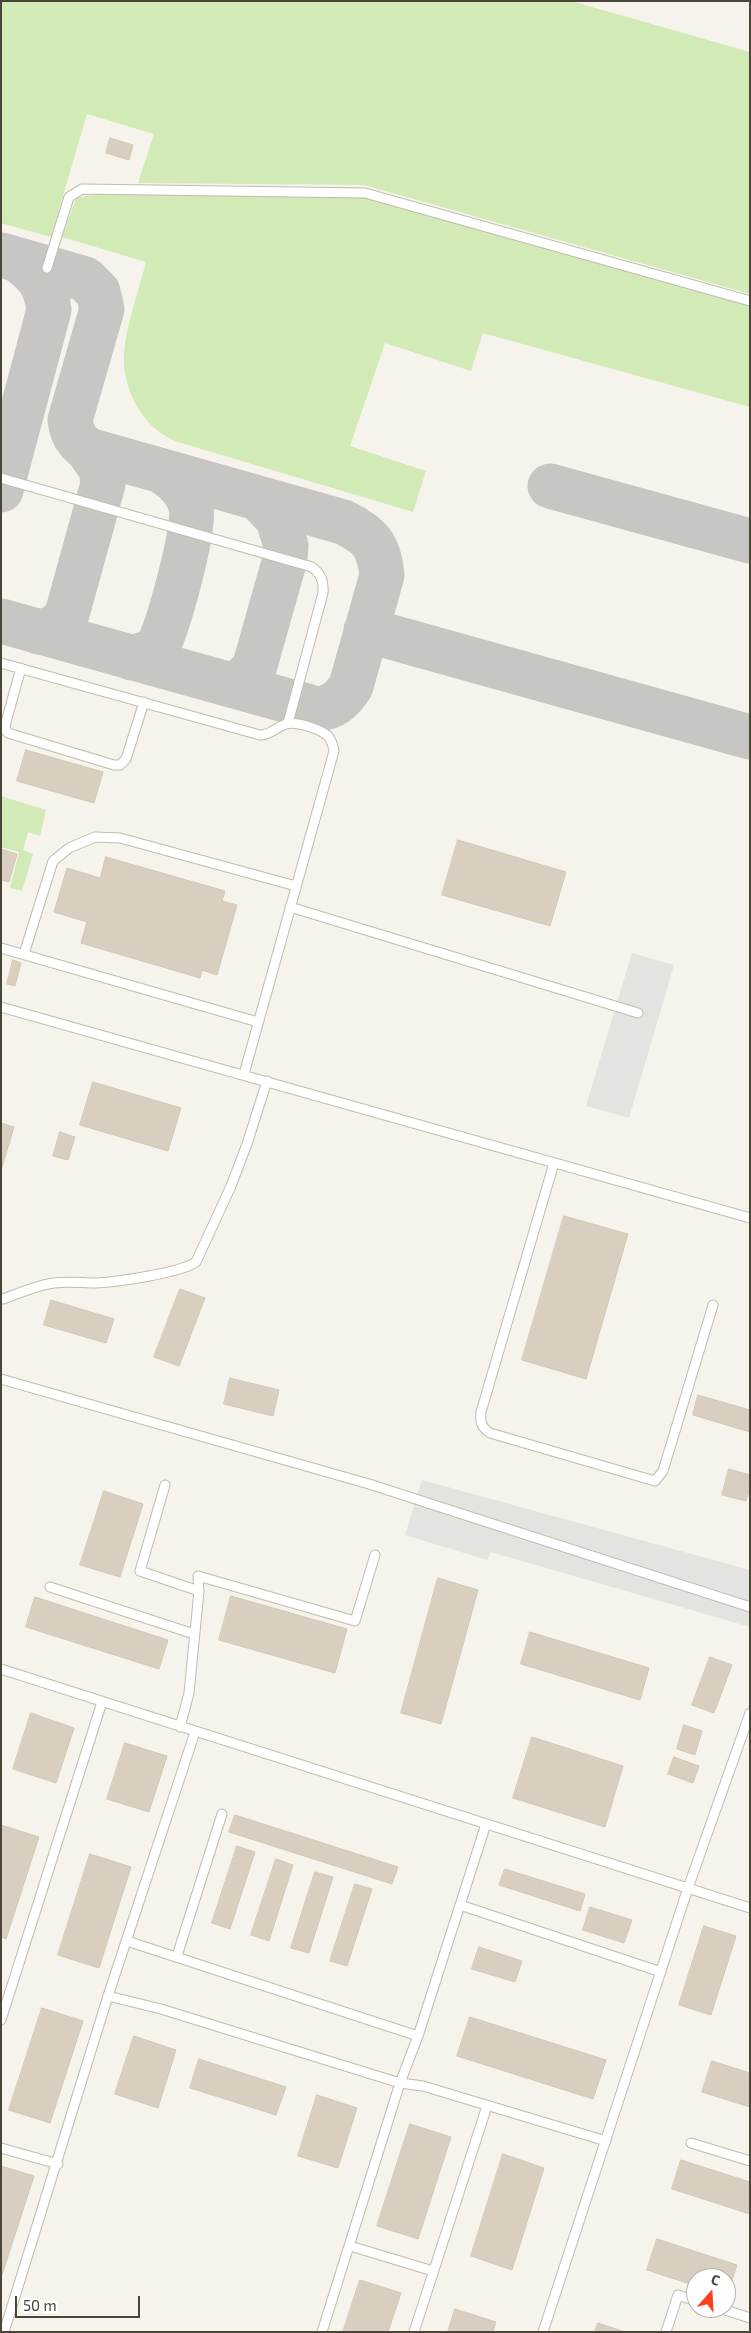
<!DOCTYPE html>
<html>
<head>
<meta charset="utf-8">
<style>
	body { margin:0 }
	#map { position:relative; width:751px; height:2333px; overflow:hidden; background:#f6f3ec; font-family:"Exo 2",sans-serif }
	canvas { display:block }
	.frame { position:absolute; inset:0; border:2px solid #4b4439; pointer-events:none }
	.north { position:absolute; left:686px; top:2268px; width:50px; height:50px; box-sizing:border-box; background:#fff; border:1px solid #b7b4b0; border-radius:50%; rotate:19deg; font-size:14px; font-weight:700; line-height:20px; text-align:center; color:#4b4439 }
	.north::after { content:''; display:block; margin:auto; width:18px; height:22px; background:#fc3f1d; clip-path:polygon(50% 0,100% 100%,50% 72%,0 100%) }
	.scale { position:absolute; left:15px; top:2296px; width:125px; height:22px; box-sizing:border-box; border:2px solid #4b4439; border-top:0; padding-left:6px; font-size:15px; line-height:18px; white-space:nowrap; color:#4b4439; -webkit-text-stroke:4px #fff; paint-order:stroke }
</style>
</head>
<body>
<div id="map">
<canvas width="751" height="2333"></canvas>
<div class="frame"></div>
<div class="north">С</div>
<div class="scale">50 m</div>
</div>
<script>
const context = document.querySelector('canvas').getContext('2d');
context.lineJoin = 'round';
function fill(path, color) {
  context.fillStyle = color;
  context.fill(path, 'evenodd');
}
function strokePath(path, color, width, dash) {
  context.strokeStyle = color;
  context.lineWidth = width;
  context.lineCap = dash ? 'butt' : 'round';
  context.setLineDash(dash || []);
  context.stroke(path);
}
fill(new Path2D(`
	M1,1H571L750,52V294L364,185L138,183L154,134L87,114L51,237L1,223Z
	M105,192L371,196L750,303V407L483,333L471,371L385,343L350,446L426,471L413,512L178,442C147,431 126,397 124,364C122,337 139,290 146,262L62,237L76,198Z
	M1,796L46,810L40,836L28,832L23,850L33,854L22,891L10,888L19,852L1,847Z`), '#d2eab5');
fill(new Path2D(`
	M632,953L674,965L629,1118L586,1106Z
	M422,1480L750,1570V1627L491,1552L487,1560L405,1535Z`), '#e5e3e0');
strokePath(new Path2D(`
	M1,255L85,279L98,292L102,309L70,420C72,434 76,441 88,450L343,522C370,535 379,545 382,575L351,686C342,700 333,708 317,709L1,621
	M550,486L750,541
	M1,490L49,310C46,285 37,273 16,259
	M366,630L750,737
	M39,632C53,629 59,626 67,614L103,484L101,469L88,450
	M132,658L151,652L159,644C169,622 196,528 191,507C187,490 176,481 163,472
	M227,684C240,683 249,676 255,665L285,559L286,546L278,519L259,499`), '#c8c6c3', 45);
const building = new Path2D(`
	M110,138L133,145L129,160L106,153Z
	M26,750L103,772L94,803L17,781Z
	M458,840L566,872L550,926L442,895Z
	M1,849L17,854L9,882L1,880Z
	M106,857L225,891L222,901L237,905L217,975L202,970L200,978L81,943L87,922L54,912L67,868L100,878Z
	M13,960L21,963L15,986L7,984Z
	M93,1082L181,1108L168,1151L80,1125Z
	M1,1123L14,1127L1,1171Z
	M60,1132L75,1137L68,1160L53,1156Z
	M564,1216L628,1234L586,1379L522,1360Z
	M180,1289L205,1298L179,1366L154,1357Z
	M51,1300L114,1319L106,1343L44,1325Z
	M230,1378L279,1390L273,1416L224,1404Z
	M698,1395L750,1410V1432L693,1415Z
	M729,1469L750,1475V1488L746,1501L722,1495Z
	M104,1491L143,1504L120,1577L80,1565Z
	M438,1578L478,1590L441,1724L401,1713Z
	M231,1596L347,1629L335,1673L219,1640Z
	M35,1597L168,1640L159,1669L26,1627Z
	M530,1632L649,1668L640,1700L521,1664Z
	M710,1657L732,1665L714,1713L692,1705Z
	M31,1713L74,1728L56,1783L13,1769Z
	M684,1725L702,1731L695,1755L677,1749Z
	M532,1737L623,1766L605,1827L513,1798Z
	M125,1743L167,1756L149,1812L107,1799Z
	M674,1757L699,1766L693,1783L668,1774Z
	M235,1815L398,1867L392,1884L229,1832Z
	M1,1825L39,1837L6,1939L1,1937Z
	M237,1846L255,1852L230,1929L212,1923Z
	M90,1854L131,1867L99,1968L58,1955Z
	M276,1859L293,1865L269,1941L251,1935Z
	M505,1869L585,1894L580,1911L499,1885Z
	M315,1872L333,1877L309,1953L291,1948Z
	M355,1884L372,1889L347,1966L330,1961Z
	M590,1907L632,1920L624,1943L583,1930Z
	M704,1926L736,1936L711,2015L679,2005Z
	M479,1947L522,1961L515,1982L472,1969Z
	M42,2008L83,2021L50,2123L9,2110Z
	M470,2017L606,2060L593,2099L457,2056Z
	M134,2036L176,2050L158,2108L115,2094Z
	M199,2059L286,2087L276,2115L190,2088Z
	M712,2061L750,2073V2107L702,2092Z
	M317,2095L357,2108L338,2168L298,2156Z
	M410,2124L451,2137L418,2239L377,2226Z
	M503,2154L544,2168L512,2270L471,2256Z
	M681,2160L750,2182V2214L672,2189Z
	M1,2166L34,2176L1,2278Z
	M657,2239L737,2265L727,2296L726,2278H696V2286L647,2270Z
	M360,2280L401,2293L388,2332H343Z
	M455,2309L496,2322L493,2332H448Z
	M598,2323L625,2332H595Z`);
fill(building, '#d8cfc1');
strokePath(building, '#d3c7b4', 1);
const service = new Path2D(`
	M47,268L69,197L82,189L365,193L750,301
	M1,478L312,567C321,574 324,581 323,593L288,723
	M1,663L260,735C271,735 276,727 286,724C296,721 320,729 328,736C332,741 333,745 334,751L244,1074
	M21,668L6,722L5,729L8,733L114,765H120L126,759L144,702
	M290,907L638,1013
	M1,948L258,1022
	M24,954L53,861L69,848L95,837L120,838L296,886
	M1,1007L750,1218
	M554,1163L481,1412C480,1422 481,1427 490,1433L655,1481L663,1471L713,1305
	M3,1299C20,1293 37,1285 54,1283C68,1281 82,1283 96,1283C117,1282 180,1273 196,1262L231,1186L247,1144L267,1081
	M1,1379L369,1484L750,1607
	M165,1485L140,1571L199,1591
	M50,1587L194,1634
	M1,1669L750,1908
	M180,1727L189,1693L199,1591L198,1576L355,1621L375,1555
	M460,1905L661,1972
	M127,1941L418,2036L486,1824
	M177,1956L222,1814
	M108,1996L161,2009L400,2083L423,2086L606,2141
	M1,2020L102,1702
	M691,2143L750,2161
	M1,2148L58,2164
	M350,2246L433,2271
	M719,2308L750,2318
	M4,2332L108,1996L195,1732
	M322,2332L400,2083L418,2036
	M414,2332L487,2106
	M543,2332L688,1888L750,1713
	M666,2332L678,2295L696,2301`);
strokePath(service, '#c2bbae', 11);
strokePath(service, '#fff', 9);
</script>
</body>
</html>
